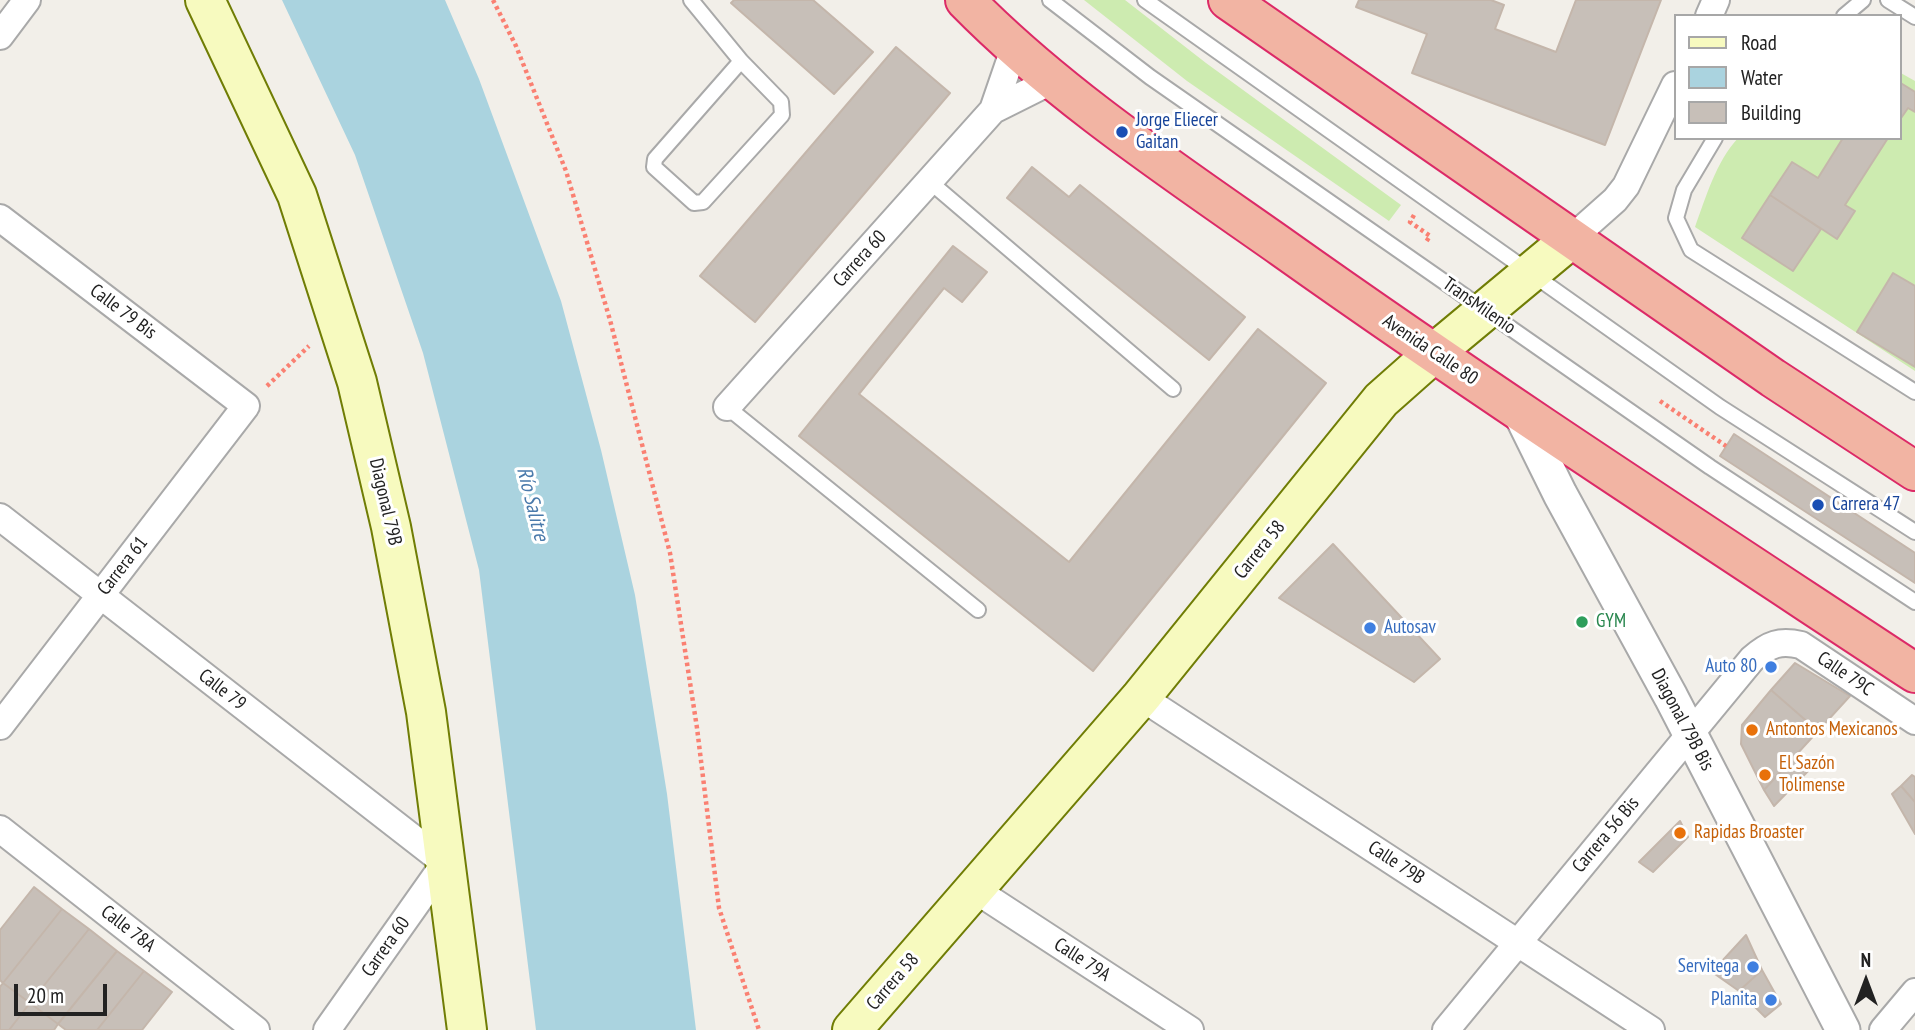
<!DOCTYPE html>
<html>
<head>
<meta charset="utf-8">
<style>
	body { margin:0 }
	#map { position:relative; width:1915px; height:1030px; overflow:hidden; background:#f2efe9; font-family:"PT Sans Narrow",sans-serif }
	canvas { display:block }
	.legend { position:absolute; left:1674px; top:14px; width:228px; height:126px; box-sizing:border-box; background:#fff; border:2px solid #a7a7a7; margin:0; padding:9px 12px; list-style:none; font-size:21px; color:#222 }
	.legend li { display:flex; align-items:center; gap:14px; height:35px }
	.legend b { width:35px; border:2px solid #a7a7a7 }
	.north { position:absolute; left:1831px; top:946px; width:70px; height:70px; -webkit-text-stroke:5px #fff; paint-order:stroke; rotate:0deg; font-size:19px; font-weight:700; line-height:28px; text-align:center; color:#222 }
	.north::after { content:''; display:block; margin:auto; width:24px; height:32px; background:#222; clip-path:polygon(50% 0,100% 100%,50% 72%,0 100%) }
	.scale { position:absolute; left:14px; top:984px; width:93px; height:32px; box-sizing:border-box; border:4px solid #222; border-top:0; padding-left:9px; font-size:21px; line-height:24px; white-space:nowrap; color:#222; -webkit-text-stroke:5px #fff; paint-order:stroke }
</style>
</head>
<body>
<div id="map">
<canvas width="1915" height="1030"></canvas>
<ul class="legend">
<li><b style="height:9px;background:#f7fabf"></b>Road</li>
<li><b style="height:19px;background:#aad3df"></b>Water</li>
<li><b style="height:19px;background:#c7bfb8"></b>Building</li>
</ul>
<div class="north">N</div>
<div class="scale">20 m</div>
</div>
<script>
const context = document.querySelector('canvas').getContext('2d');
context.lineJoin = 'round';
function fill(path, color) {
  context.fillStyle = color;
  context.fill(path, 'evenodd');
}
function strokePath(path, color, width, dash) {
  context.strokeStyle = color;
  context.lineWidth = width;
  context.lineCap = dash ? 'butt' : 'round';
  context.setLineDash(dash || []);
  context.stroke(path);
}
function label(font, color, halo, rows, align = 'center') {
  context.font = font + ' "PT Sans Narrow",sans-serif';
  context.lineWidth = 6;
  context.setLineDash([]);
  context.textBaseline = 'middle';
  context.strokeStyle = halo;
  context.fillStyle = color;
  for (const [text, x, y, turn = 0] of rows) {
    context.save();
    context.translate(x, y);
    context.rotate((+turn || 0) * Math.PI / 180);
    context.textAlign = isNaN(turn) ? turn : align;
    if (halo) context.strokeText(text, 0, 0);
    context.fillText(text, 0, 0);
    context.restore();
  }
}
fill(new Path2D(`
	M1084,0H1125L1206,63L1401,205L1389,221L1187,81Z
	M1899,72L1915,81V371L1695,227C1706,197 1716,162 1738,138H1899Z`), '#cdebb0');
fill(new Path2D(`
	M282,0H445L479,79L561,301L601,450L635,595L667,794L696,1030H536L479,570L423,353L355,155Z`), '#aad3df');
const building = new Path2D(`
	M734,0H813L873,52L834,94L731,3Z
	M1359,0H1491L1504,5L1495,29L1556,52L1576,0H1661L1605,145L1412,73L1427,34L1356,7Z
	M896,47L950,93L755,322L700,276Z
	M1899,82L1915,92V112L1908,108L1899,121Z
	M1843,138H1888L1845,205L1855,211L1837,239L1770,195L1792,162L1818,178Z
	M1032,167L1069,197L1080,185L1245,317L1209,360L1007,198Z
	M1770,195L1821,229L1793,271L1742,238Z
	M953,246L987,272L962,302L944,288L859,394L1069,562L1258,329L1326,383L1093,671L799,436Z
	M1893,273L1915,286V367L1857,332Z
	M1734,434L1915,553V583L1720,456Z
	M1333,544L1440,659L1414,682L1279,598Z
	M1795,663L1850,696L1818,731L1771,690Z
	M1771,690L1818,731L1764,790L1741,744L1742,725Z
	M1798,752L1813,766L1774,806L1764,790Z
	M1912,775L1915,777V802L1901,786Z
	M1901,786L1915,802V834L1892,794Z
	M1680,821L1688,837L1653,872L1639,862Z
	M34,887L62,909L3,983L0,980V930Z
	M62,909L89,929L30,1003L3,983Z
	M89,929L117,951L58,1024L30,1003Z
	M1746,935L1762,970L1739,991L1712,972Z
	M117,951L144,971L97,1030H66L58,1024Z
	M1762,970L1781,1004L1765,1017L1739,991Z
	M144,971L172,992L142,1030H97Z
	M3,983L30,1003L9,1030H0V987Z
	M30,1003L58,1024L54,1030H9Z`);
fill(building, '#c7bfb8');
strokePath(building, '#c4b6ab', 2);
const service = new Path2D(`
	M691,0L741,61L781,102L782,115L703,202L694,203L654,167L655,159L741,61
	M1050,0L1150,77L1710,467L1915,602
	M1145,0L1720,407L1915,532
	M1888,0L1915,17
	M1844,16L1863,0
	M1715,138L1684,190L1676,218L1691,250L1915,392
	M929,181L1173,389
	M727,407L978,610`);
const minor = new Path2D(`
	M1709,16L1716,0
	M0,36L27,0
	M993,110L1015,46
	M0,218L246,406L0,726
	M1571,239L1615,200L1626,186L1675,85
	M727,407L993,110L1055,79
	M0,517L445,863L327,1030
	M1141,697L1651,1030
	M0,829L256,1030
	M974,889L1190,1030
	M1446,1030L1752,659C1769,644 1780,640 1801,645L1915,721
	M1883,1030L1915,992`);
const tertiary = new Path2D(`
	M1519,411L1560,494L1671,697L1843,1030`);
const secondary = new Path2D(`
	M205,0L297,195L357,382L391,527L426,712L467,1030
	M852,1030L1141,697L1381,400L1434,353L1571,239`);
const trunk = new Path2D(`
	M965,0C1058,95 1175,172 1283,248C1490,395 1703,533 1915,673
	M1228,0L1773,378L1915,471`);
strokePath(service, '#a9a9a9', 18);
strokePath(minor, '#a9a9a9', 30);
strokePath(tertiary, '#a9a9a9', 37);
strokePath(secondary, '#707d05', 42);
strokePath(trunk, '#dc2a67', 42);
strokePath(new Path2D(`
	M493,0L516,46L566,171L610,320L670,553L697,728L719,908L759,1030
	M1414,215L1410,222L1430,236L1426,242
	M267,386L309,346
	M1660,401L1726,446`), '#fa8072', 4.5, [3.5, 3.5]);
strokePath(service, '#fff', 14);
strokePath(minor, '#fff', 26);
strokePath(tertiary, '#fff', 33);
strokePath(secondary, '#f7fabf', 38);
strokePath(trunk, '#f2b4a3', 38);
for (const [x, y, r, color] of [
	[1122,132,7,"#1a4fb4"],
	[1818,505,7,"#1a4fb4"],
	[1582,622,7,"#2e9e5b"],
	[1370,628,7,"#3f7fe0"],
	[1771,667,7,"#3f7fe0"],
	[1752,730,7,"#e8710a"],
	[1765,775,7,"#e8710a"],
	[1680,833,7,"#e8710a"],
	[1753,967,7,"#3f7fe0"],
	[1771,1000,7,"#3f7fe0"]
]) {
  const dot = new Path2D();
  dot.arc(x, y, r, 0, 2 * Math.PI);
  context.fillStyle = color;
  context.fill(dot);
  strokePath(dot, '#fff', 2.5);
}
label('19px', '#164399', '#fff', [
	["Jorge Eliecer",1136,121],
	["Gaitan",1136,143],
	["Carrera 47",1832,505]
], 'left');
label('19px', '#222', '#fff', [
	["Carrera 60",860,259,-48],
	["TransMilenio",1479,306,35],
	["Calle 79 Bis",123,312,37],
	["Avenida Calle 80",1430,350,34],
	["Diagonal 79B",385,502,77],
	["Carrera 58",1260,550,-51],
	["Carrera 61",123,566,-52],
	["Calle 79C",1845,674,34],
	["Calle 79",222,690,38],
	["Diagonal 79B Bis",1682,720,62],
	["Carrera 56 Bis",1606,835,-50],
	["Calle 79B",1396,863,33],
	["Calle 78A",128,929,38],
	["Carrera 60",386,947,-55],
	["Calle 79A",1082,960,33],
	["Carrera 58",893,982,-49]
]);
label('19px', '#27864d', '#fff', [
	["GYM",1596,622]
], 'left');
label('19px', '#366cbe', '#fff', [
	["Autosav",1384,628,"left"],
	["Auto 80",1757,667],
	["Servitega",1739,967],
	["Planita",1757,1000]
], 'right');
label('19px', '#c56008', '#fff', [
	["Antontos Mexicanos",1766,730],
	["El Sazón",1779,764],
	["Tolimense",1779,786],
	["Rapidas Broaster",1694,833]
], 'left');
label('italic 21px', '#4a7aab', '#fff', [
	["Río Salitre",532,504,76]
]);
</script>
</body>
</html>
